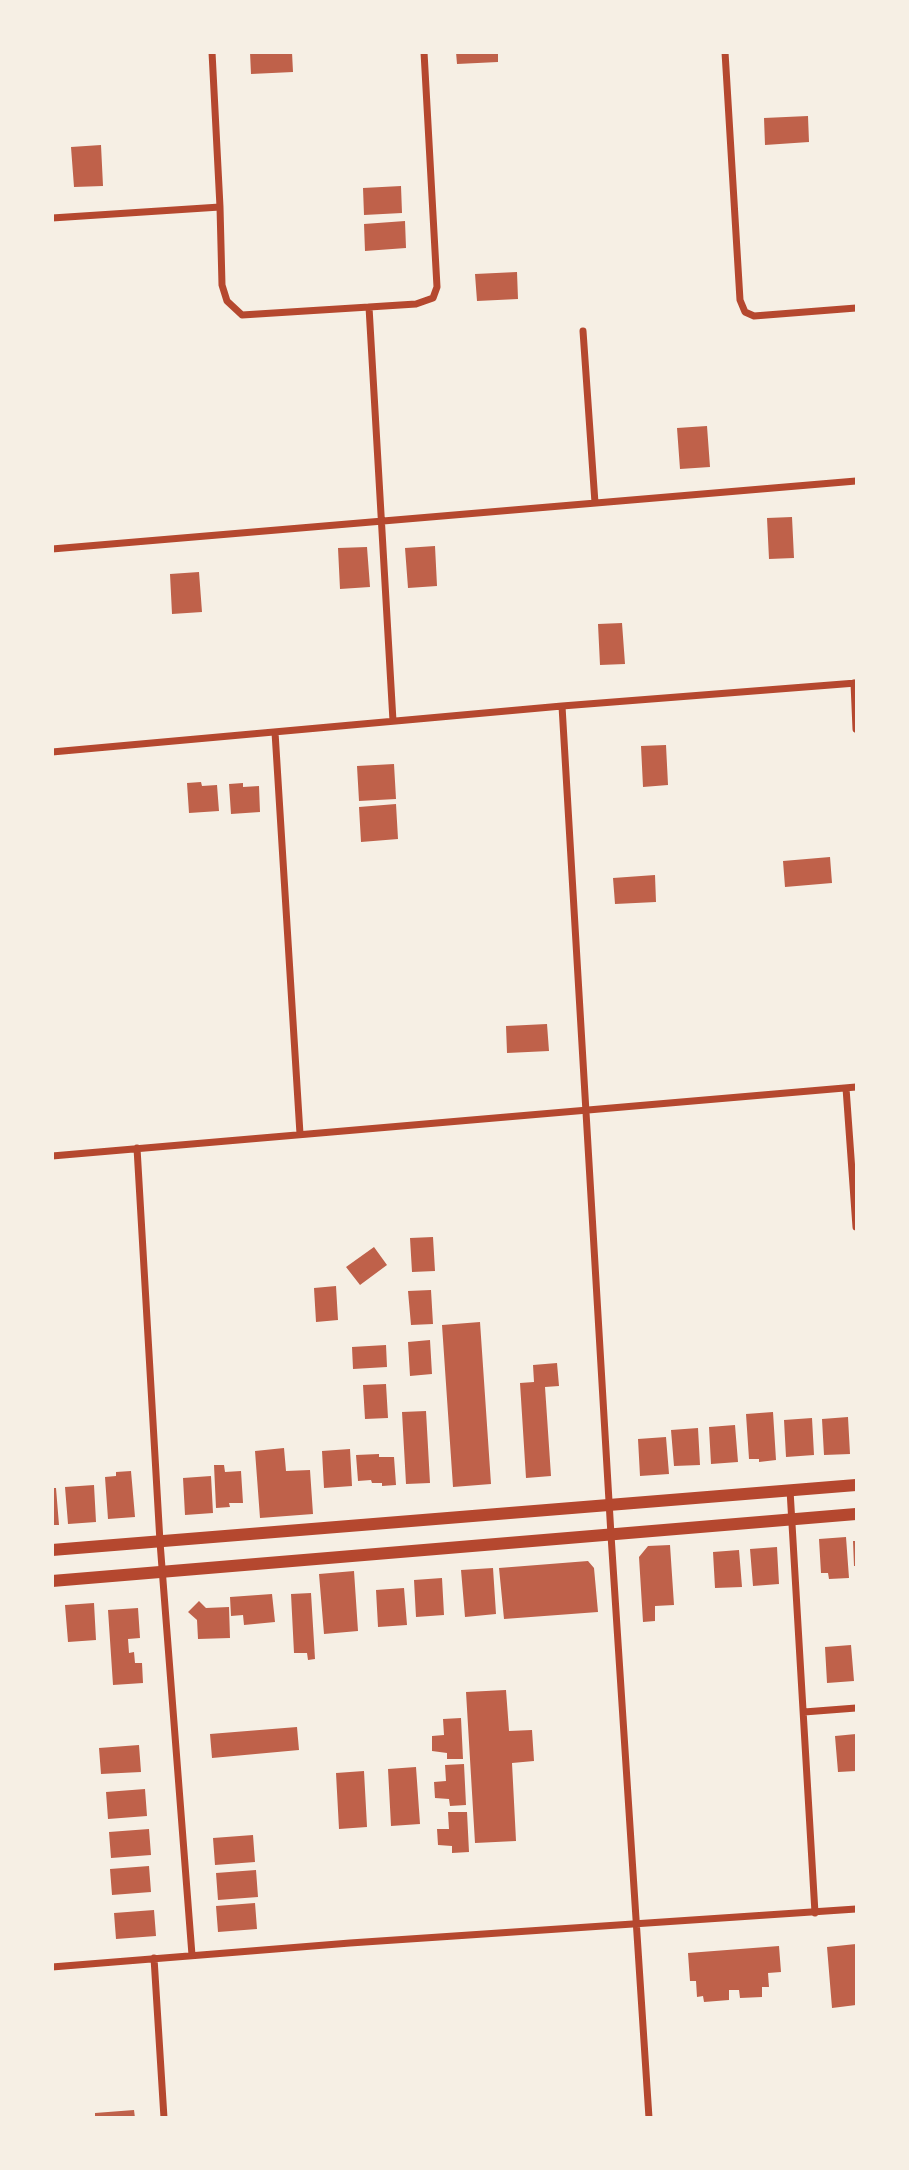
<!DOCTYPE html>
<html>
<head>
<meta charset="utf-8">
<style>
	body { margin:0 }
	#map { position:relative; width:909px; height:2170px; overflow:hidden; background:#f6efe4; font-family:Figtree,sans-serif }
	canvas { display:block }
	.frame { position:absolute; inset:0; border:54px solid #f6efe4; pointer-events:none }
</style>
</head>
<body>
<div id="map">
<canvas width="909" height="2170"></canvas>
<div class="frame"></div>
</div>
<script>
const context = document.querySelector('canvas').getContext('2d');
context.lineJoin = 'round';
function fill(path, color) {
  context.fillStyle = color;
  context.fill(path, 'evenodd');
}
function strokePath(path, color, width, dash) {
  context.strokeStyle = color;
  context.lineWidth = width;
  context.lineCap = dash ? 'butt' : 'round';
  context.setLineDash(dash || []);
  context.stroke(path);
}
fill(new Path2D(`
	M250,52H292L293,72L251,74Z
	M456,52H498V62L457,64Z
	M808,116L809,142L765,145L764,118Z
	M101,145L103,186L74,187L71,147Z
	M401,186L402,213L364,215L363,188Z
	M405,221L406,248L365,251L364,224Z
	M517,272L518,299L477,301L475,274Z
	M707,426L710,467L680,469L677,428Z
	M792,517L794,558L769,559L767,518Z
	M435,546L437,586L408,588L405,548Z
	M367,547L370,587L340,589L338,548Z
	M199,572L202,612L172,614L170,574Z
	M622,623L625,664L600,665L598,624Z
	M666,745L668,785L643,787L641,746Z
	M394,764L396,799L359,801L357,766Z
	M201,782L202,786L217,785L219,811L189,813L187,783Z
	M243,783V787L259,786L260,812L231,814L229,784Z
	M396,804L398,839L361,842L359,807Z
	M830,857L832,883L785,887L783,861Z
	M655,875L656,902L615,904L613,878Z
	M547,1024L549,1051L507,1053L506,1026Z
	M433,1237L435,1271L412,1272L410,1238Z
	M374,1247L387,1265L360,1285L346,1267Z
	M336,1286L338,1320L316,1322L314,1288Z
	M431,1290L433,1324L411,1325L408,1291Z
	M480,1322L491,1484L453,1487L442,1325Z
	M430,1340L432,1374L410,1376L408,1342Z
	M386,1345L387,1367L353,1369L352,1347Z
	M557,1363L559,1386L545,1387L551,1476L526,1478L520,1383L534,1382L533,1365Z
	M386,1384L388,1418L365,1419L363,1385Z
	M426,1411L430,1483L406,1484L402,1412Z
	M773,1412L776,1460L759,1462V1459H749L746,1414Z
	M848,1417L850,1454L824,1455L822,1419Z
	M812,1418L814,1455L786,1457L784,1420Z
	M735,1425L738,1462L711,1464L709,1427Z
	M698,1428L700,1465L674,1466L671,1430Z
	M666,1437L669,1474L640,1476L638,1439Z
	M284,1448L286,1471L310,1470L313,1514L260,1518L255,1451Z
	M350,1449L352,1486L324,1488L322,1451Z
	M379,1454V1457H394L396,1485L382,1486V1483H372L371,1480L358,1481L356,1455Z
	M214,1465H224L225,1472L241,1471L243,1503H229L230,1507L216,1508Z
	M131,1471L135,1517L108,1519L105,1477L116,1476V1472Z
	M211,1476L213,1513L185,1515L183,1478Z
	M94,1485L96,1522L68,1524L65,1487Z
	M52,1488H56L59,1525H52Z
	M846,1537L849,1578L829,1579L828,1573H821L819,1539Z
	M853,1541H856V1566H854Z
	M670,1545L674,1605L655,1606V1621L643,1622L639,1557L648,1546Z
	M777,1547L779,1584L753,1586L750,1549Z
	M739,1550L742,1587L715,1588L713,1552Z
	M588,1561L594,1568L598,1612L504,1619L499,1568Z
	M493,1568L496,1614L465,1617L461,1570Z
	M354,1571L358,1631L324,1634L319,1574Z
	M442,1578L444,1615L416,1617L414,1580Z
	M404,1588L407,1625L378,1627L376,1590Z
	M311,1593L315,1659L308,1660L307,1653H294L291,1594Z
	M272,1594L275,1622L244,1625L243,1615L231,1616L230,1597Z
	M199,1601L206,1608L229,1607L230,1638L198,1639L197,1620L188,1612Z
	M94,1603L96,1640L68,1642L65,1605Z
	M138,1608L140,1638L128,1639L129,1653L134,1652L135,1663H142L143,1683L113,1685L108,1610Z
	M851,1645L854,1681L827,1683L825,1647Z
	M506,1690L509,1731L532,1730L534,1761L512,1763L516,1841L475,1843L466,1692Z
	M461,1718L463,1759H447V1753L432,1751V1736L444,1735L443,1719Z
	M297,1727L299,1750L212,1758L210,1734Z
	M856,1734V1771L838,1772L835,1736Z
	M139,1745L141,1772L101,1774L99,1748Z
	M464,1764L466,1805L450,1806L449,1799L435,1798L434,1782L446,1781L445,1765Z
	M416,1767L420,1824L391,1826L388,1769Z
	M364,1771L367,1827L339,1829L336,1773Z
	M145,1789L147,1816L108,1819L106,1792Z
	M448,1812H467L469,1852L452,1853V1846L438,1845L437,1829H449Z
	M149,1829L151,1855L111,1858L109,1832Z
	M253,1835L255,1862L215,1865L213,1838Z
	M149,1866L151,1892L112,1895L110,1869Z
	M256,1870L258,1897L218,1900L216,1873Z
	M255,1903L257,1929L218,1932L216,1906Z
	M154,1910L156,1936L116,1939L114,1913Z
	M856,1944V2005L832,2008L827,1947Z
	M779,1946L781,1972L768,1973L769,1987H762V1997L740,1998L739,1990H729V2000L704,2002L703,1996L697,1997L696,1981H690L688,1953Z
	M134,2110L135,2118H95V2113Z`), '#bf614a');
strokePath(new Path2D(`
	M212,52L220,207L222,285L227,301L242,315L369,307
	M725,52L740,300L745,312L754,316L856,308
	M52,218L220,207
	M583,331L595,503
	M52,549L856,481
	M854,683L856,729
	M562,706L611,1535L649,2118
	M393,721L369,307L416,304L433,298L437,287L424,52
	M275,732L300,1134
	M52,752L562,706L856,683
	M846,1088L856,1227
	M137,1148L160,1542L192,1955
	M52,1156L856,1087
	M790,1490L815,1913
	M804,1712L856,1708
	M154,1958L164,2118
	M52,1967L350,1943L856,1909`), '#b5482f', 7);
strokePath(new Path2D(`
	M52,1550L856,1485
	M52,1581L856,1514`), '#b5482f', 12);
</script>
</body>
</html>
